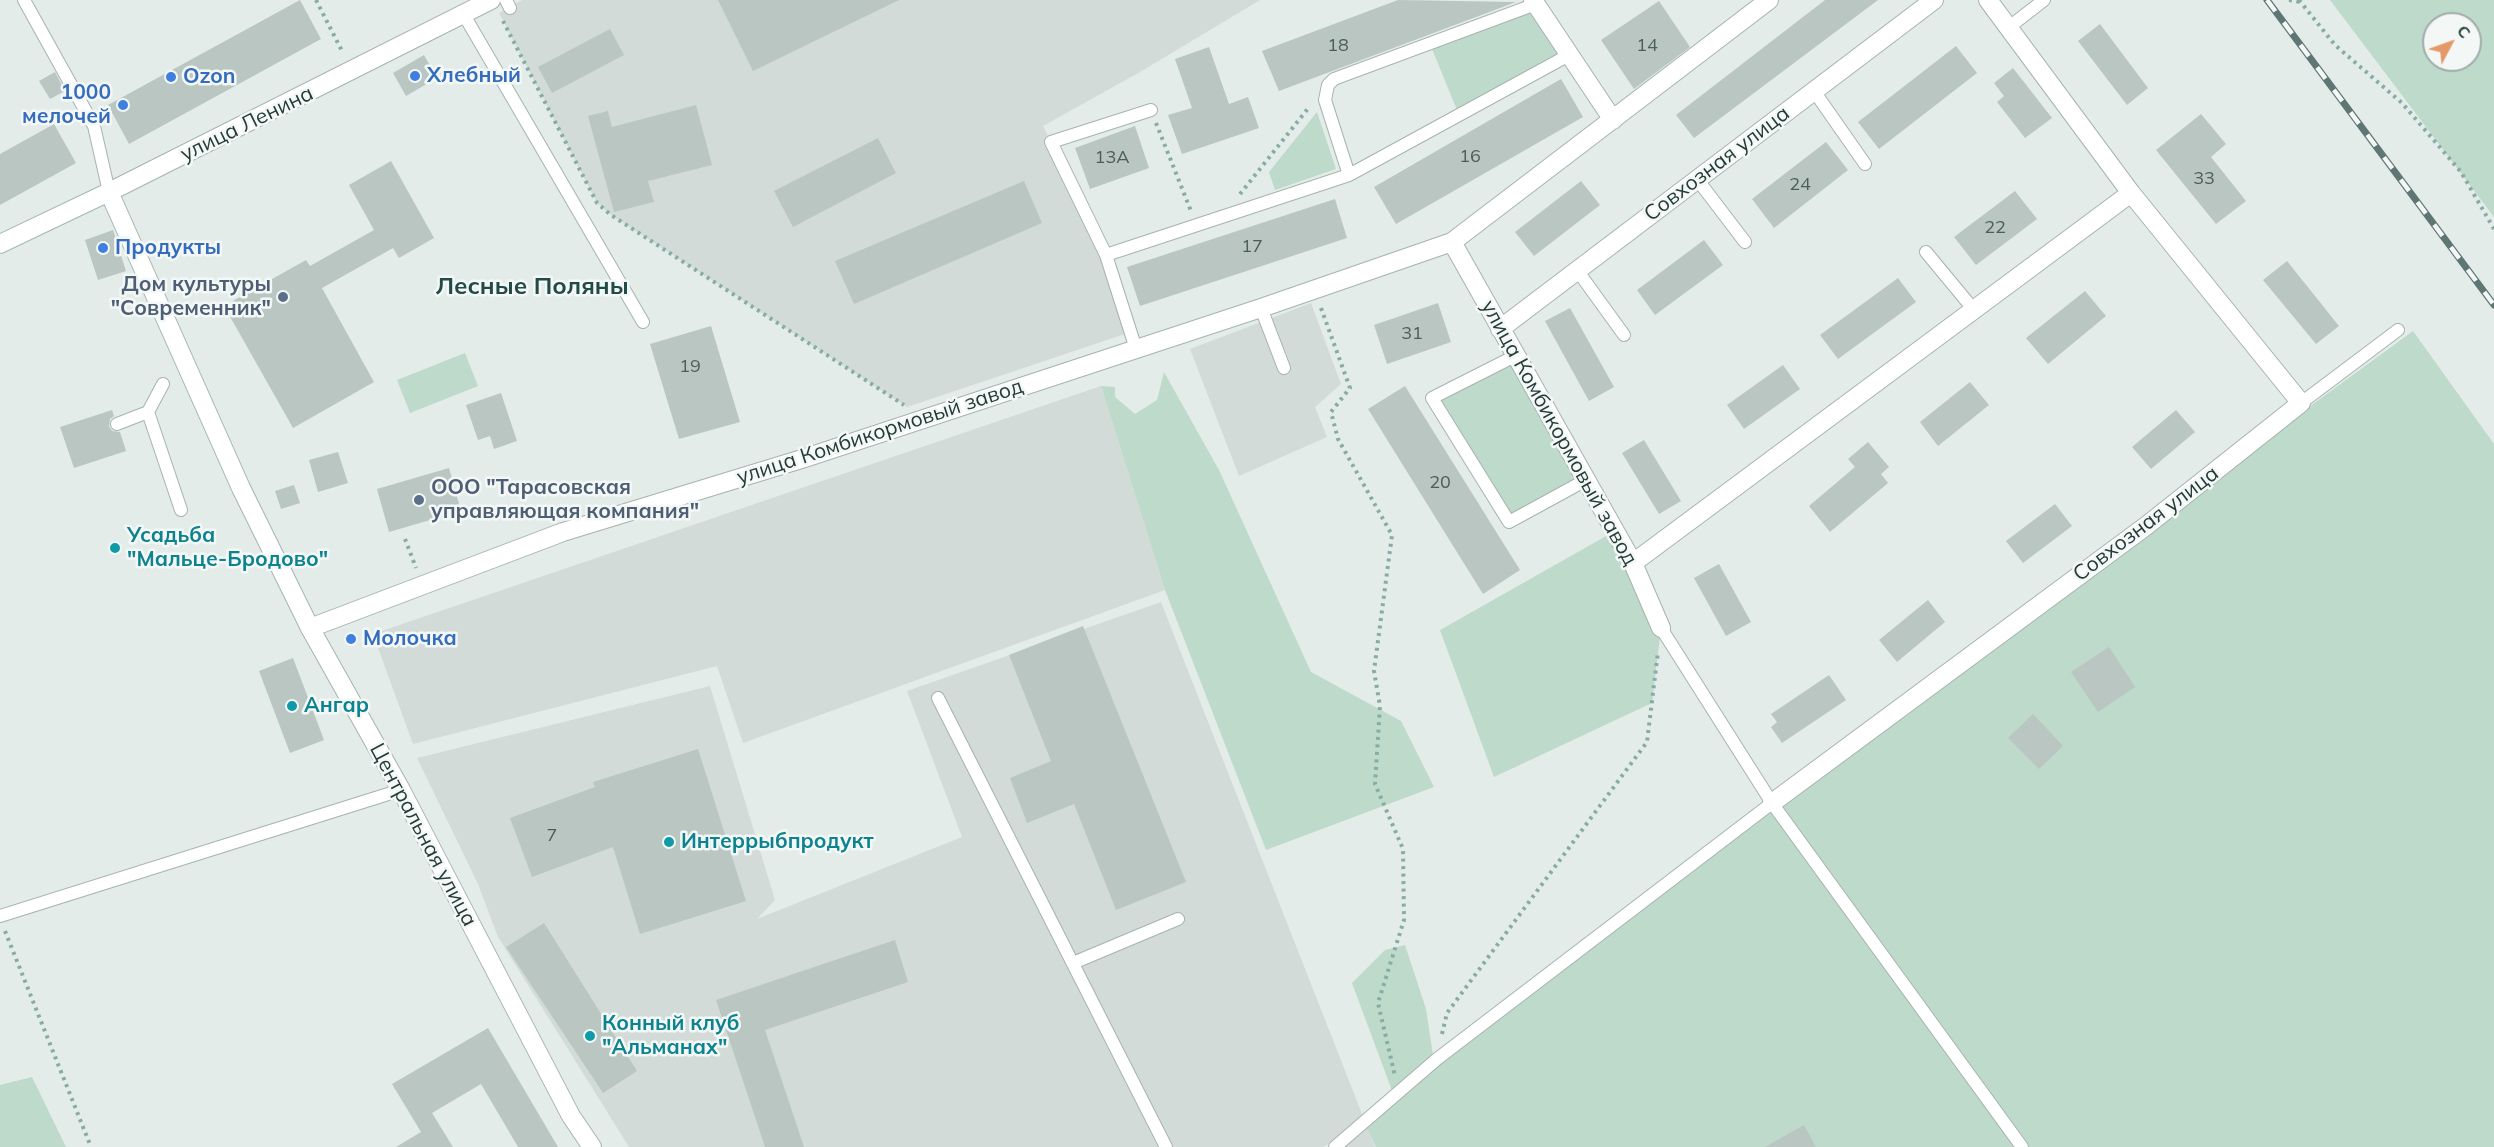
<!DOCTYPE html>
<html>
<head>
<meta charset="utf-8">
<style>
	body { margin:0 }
	#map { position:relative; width:2494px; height:1147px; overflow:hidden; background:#e3ece9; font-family:Mulish,sans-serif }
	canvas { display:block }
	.north { position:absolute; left:2422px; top:12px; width:60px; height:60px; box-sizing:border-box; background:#f3f8f7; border:2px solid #a1acab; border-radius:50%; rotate:49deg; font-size:16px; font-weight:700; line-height:24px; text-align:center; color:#253b38 }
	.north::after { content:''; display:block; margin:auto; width:21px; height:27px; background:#e49969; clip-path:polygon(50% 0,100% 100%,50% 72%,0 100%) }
</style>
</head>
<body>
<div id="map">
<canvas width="2494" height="1147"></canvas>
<div class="north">С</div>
</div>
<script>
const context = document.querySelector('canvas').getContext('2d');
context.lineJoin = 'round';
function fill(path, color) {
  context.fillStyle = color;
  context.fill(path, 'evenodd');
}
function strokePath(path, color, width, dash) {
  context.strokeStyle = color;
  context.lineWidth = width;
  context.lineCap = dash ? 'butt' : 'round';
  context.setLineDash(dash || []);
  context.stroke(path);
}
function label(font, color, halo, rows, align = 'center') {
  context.font = font + ' Mulish,sans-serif';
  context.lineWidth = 5;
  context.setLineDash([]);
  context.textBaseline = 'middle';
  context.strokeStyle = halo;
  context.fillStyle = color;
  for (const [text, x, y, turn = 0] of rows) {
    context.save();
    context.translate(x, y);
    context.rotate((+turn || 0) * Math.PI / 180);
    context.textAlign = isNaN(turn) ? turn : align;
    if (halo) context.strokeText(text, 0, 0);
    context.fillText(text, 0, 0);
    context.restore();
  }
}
fill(new Path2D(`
	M522,0H1260L1140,72L1043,126L1106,255L1131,332L907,407L611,215L597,203L499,13Z
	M1311,303L1341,384L1315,407L1327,437L1239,476L1190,349Z
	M1101,386L1165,590L743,743L717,666L413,744L373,634Z
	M1161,602L1375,1147H1335L1360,1125L1323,1147H629L498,937L478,884L417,758L710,686L775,900L757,919L962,837L907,691Z`), '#d2dbd8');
fill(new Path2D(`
	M2330,0H2494V217ZM2434,24H2470V60H2434Z
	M1536,4L1569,55L1459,115L1430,44Z
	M1317,112L1336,169L1275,190L1269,172Z
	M2413,331L2494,444V1147H1376L1364,1122L2146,526Z
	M465,353L478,386L410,413L397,380Z
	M1515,356L1586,480L1509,522L1432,398Z
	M1164,372L1219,470L1311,672L1401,721L1434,787L1266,850L1165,590L1101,386L1115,387V397L1135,414L1157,400Z
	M1615,531L1661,628L1652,703L1494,777L1440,630Z
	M1405,945L1426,1009L1433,1055L1394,1096L1352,983L1385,950Z
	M32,1077L66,1147H0V1085Z`), '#bedaca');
fill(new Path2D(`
	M300,0L321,39L129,144L108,105Z
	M718,0H899L753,71Z
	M1398,0L1516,2L1279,91L1262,51Z
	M1825,0H1878L1694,138L1676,115Z
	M1659,1L1690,47L1634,89L1601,40Z
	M2100,24L2148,88L2127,105L2078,41Z
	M610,29L624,55L552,93L538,67Z
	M1956,46L1977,73L1879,149L1858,122Z
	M1209,47L1229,104L1248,97L1259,128L1182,154L1168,115L1192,108L1175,59Z
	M424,55L437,78L406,96L393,73Z
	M2013,68L2052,118L2025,138L1997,102L2004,96L1994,83Z
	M55,72L65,91L50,99L39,81Z
	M1561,79L1583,117L1396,224L1374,187Z
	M696,105L712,165L648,181L654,202L614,212L588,116L608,111L612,127Z
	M2201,114L2226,144L2211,157L2246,201L2216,224L2156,150Z
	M54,124L76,163L0,205V154Z
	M1135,126L1149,168L1090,189L1075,148Z
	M878,138L896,173L793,227L774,191Z
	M1826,142L1848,170L1774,228L1752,199Z
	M391,161L434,238L399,258L393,248L322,288L374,382L293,428L224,306L306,260L310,266L374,230L349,185Z
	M1024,181L1042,223L854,304L835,261Z
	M1581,181L1600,205L1534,256L1515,232Z
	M2015,191L2037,219L1976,265L1954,237Z
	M1335,199L1347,238L1140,306L1127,267Z
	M113,230L126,271L98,280L85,240Z
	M1704,240L1723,265L1655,315L1637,290Z
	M2287,261L2339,326L2316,344L2263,280Z
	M1898,278L1916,302L1838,359L1820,335Z
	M2085,291L2106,316L2048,364L2026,338Z
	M1438,303L1451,342L1387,364L1374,325Z
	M1570,308L1614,387L1589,401L1545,321Z
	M711,326L740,422L679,439L650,344Z
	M1783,365L1800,389L1744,429L1727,405Z
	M1970,382L1989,405L1938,446L1920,422Z
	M1405,386L1520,570L1483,594L1368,409Z
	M501,393L517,441L494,449L490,436L478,440L466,405Z
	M112,410L114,416L110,419L109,426L112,431L120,432L126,451L74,468L60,427Z
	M2176,410L2195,432L2151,469L2132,447Z
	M1644,440L1681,501L1659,514L1622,453Z
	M1868,442L1889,467L1881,474L1888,483L1830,532L1809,506L1855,467L1848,459Z
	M338,452L348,483L318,492L309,460Z
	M449,468L461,511L389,532L377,489Z
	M294,485L300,503L281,509L275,491Z
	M2055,504L2072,526L2023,563L2006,541Z
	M1719,564L1751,622L1726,636L1694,578Z
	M1928,600L1945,622L1897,662L1879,640Z
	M1083,626L1186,882L1116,910L1074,804L1027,823L1010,778L1051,761L1009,655Z
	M2109,647L2135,687L2098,712L2071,672Z
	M293,658L324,740L290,753L259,671Z
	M1829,675L1846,700L1782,743L1771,727L1777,722L1771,714Z
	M2033,714L2063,746L2039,769L2008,738Z
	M698,749L746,901L640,934L613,847L532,877L510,818L595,787L593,782Z
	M544,923L637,1071L603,1093L506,947Z
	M895,940L908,982L765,1030L804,1147H765L716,1000Z
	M488,1028L558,1147H518L481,1084L432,1113L453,1147H396L421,1132L392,1084Z
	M1804,1125L1816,1147H1765Z`), '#b9c6c2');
const lane = new Path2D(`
	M24,0L94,126L109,192
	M506,0L510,8
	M464,15L643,322
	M2008,28L2044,0
	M1814,91L1865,164
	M1349,175L1569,55
	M1697,179L1745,242
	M1926,252L1974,310
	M1106,255L1349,175L1325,100L1328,85L1334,79L1536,4
	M1577,270L1624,335
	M1261,308L1284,368
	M1136,349L1106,255L1051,142L1151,110
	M1515,356L1432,398L1509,522L1586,480
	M2301,403L2398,330
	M148,412L181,510
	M117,424L148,412L163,384
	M1661,628L1772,803L2022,1147
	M938,698L1166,1147
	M0,916L401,790
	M1073,963L1178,919
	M1335,1147L1437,1059L1772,803`);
const street = new Path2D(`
	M1533,0L1613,120
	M109,192L491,0
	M1452,242L1633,563L1661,628
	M1500,329L1934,0
	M1633,563L2131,193
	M1772,803L2146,526L2301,403L2131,193L1988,0
	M592,1147L571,1116L401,790L310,628L563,532L805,458L1261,308L1452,242L1769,0`);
const secondary = new Path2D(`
	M0,244L109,192L241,488L310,628`);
strokePath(lane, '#a6b3b0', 14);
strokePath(street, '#a6b3b0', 20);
strokePath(secondary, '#a3b6b2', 20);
strokePath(new Path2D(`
	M316,0L343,53
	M2289,0L2300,2
	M2299,0L2335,45L2402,103L2461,172L2494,229
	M503,21L597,203L611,215L904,405
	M1156,123L1191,211
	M1240,194L1310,106
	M1321,308L1350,388L1331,412L1338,439L1392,535L1374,671L1380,706L1375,784L1403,849L1404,920L1378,1003L1395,1076
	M405,539L416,568
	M5,931L91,1147
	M1442,1034L1447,1013L1647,742L1658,652`), '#87aca6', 4, [3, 4.5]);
strokePath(lane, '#fff', 12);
strokePath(street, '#fff', 18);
strokePath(secondary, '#fff', 18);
const rail = new Path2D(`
	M2267,0L2494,305`);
strokePath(rail, '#5f7774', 7);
strokePath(rail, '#f3f8f7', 4.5, [14]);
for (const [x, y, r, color] of [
	[415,76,6,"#3f7fe0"],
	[171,77,6,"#3f7fe0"],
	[123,105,6,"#3f7fe0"],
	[103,248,6,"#3f7fe0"],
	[283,297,6,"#5c6f8a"],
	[419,500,6,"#5c6f8a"],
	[115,548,6,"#0f9aa8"],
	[351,639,6,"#3f7fe0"],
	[292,706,6,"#0f9aa8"],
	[669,842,6,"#0f9aa8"],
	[590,1036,6,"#0f9aa8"]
]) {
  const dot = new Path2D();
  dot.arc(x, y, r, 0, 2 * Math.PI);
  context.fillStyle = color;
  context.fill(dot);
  strokePath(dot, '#f3f8f7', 2);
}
label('18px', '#4a5e5a', null, [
	["18",1338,46],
	["14",1647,46],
	["16",1470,157],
	["13А",1112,158],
	["33",2204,179],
	["24",1800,185],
	["22",1995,228],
	["17",1252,247],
	["31",1412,334],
	["19",690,367],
	["20",1440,483],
	["7",552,836]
]);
label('bold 21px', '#366cbe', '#f3f8f7', [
	["Хлебный",427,76],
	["Ozon",183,77],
	["1000",111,93,"right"],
	["мелочей",111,117,"right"],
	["Продукты",115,248],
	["Молочка",363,639]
], 'left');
label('21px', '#253b38', '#f3f8f7', [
	["улица Ленина",247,124,-26],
	["Совхозная улица",1717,164,-37],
	["улица Комбикормовый завод",880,432,-18],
	["улица Комбикормовый завод",1559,433,61],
	["Совхозная улица",2146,524,-37],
	["Центральная улица",423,835,62]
]);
label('bold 21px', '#4e5e75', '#f3f8f7', [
	["Дом культуры",271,285],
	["\"Современник\"",271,309],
	["ООО \"Тарасовская",431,488,"left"],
	["управляющая компания\"",431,512,"left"]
], 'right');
label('bold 21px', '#0d838f', '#f3f8f7', [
	["Усадьба",127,536],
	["\"Мальце-Бродово\"",127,560],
	["Ангар",304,706],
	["Интеррыбпродукт",681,842],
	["Конный клуб",602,1024],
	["\"Альманах\"",602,1048]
], 'left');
label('bold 24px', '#224b47', '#f3f8f7', [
	["Лесные Поляны",532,287]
]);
</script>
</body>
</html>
